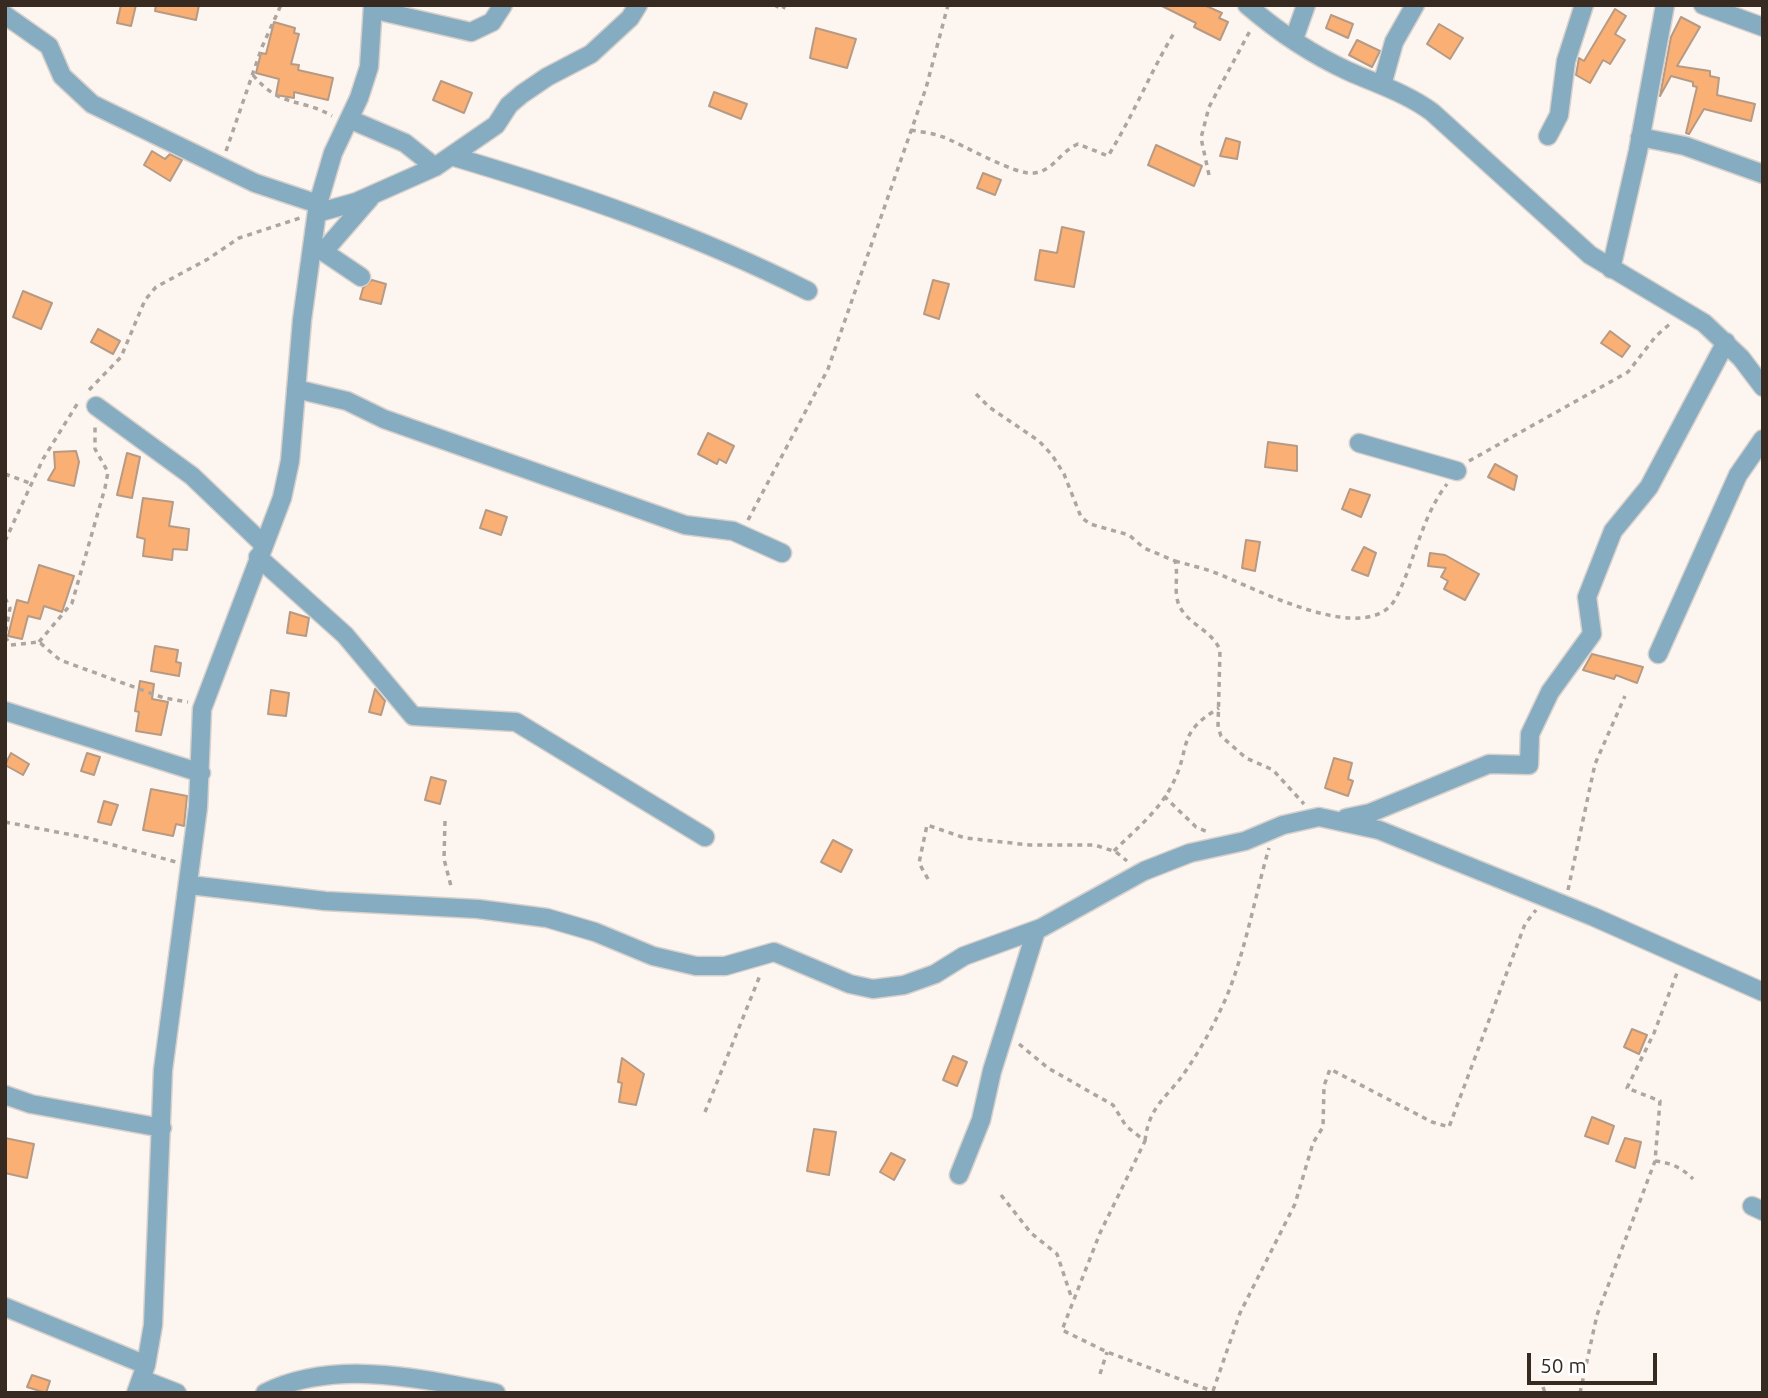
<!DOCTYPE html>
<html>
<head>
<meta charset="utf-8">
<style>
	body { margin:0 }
	#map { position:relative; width:1768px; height:1398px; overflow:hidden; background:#fcf5f0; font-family:Ubuntu,sans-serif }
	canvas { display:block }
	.frame { position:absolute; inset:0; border:7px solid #362a21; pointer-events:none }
	.scale { position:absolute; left:1527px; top:1353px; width:130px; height:32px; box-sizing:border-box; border:4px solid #362a21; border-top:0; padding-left:9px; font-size:21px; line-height:24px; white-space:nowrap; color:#362a21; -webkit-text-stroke:5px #fff; paint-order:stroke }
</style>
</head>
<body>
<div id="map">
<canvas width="1768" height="1398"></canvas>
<div class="frame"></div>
<div class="scale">50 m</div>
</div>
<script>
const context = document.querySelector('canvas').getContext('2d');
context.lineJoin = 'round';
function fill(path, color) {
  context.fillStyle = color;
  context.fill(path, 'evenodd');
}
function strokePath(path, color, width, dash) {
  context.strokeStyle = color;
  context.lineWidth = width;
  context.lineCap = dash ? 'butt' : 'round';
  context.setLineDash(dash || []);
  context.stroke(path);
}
const building = new Path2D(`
	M121,5H136L131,26L117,23Z
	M156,5H199L196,20L155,11Z
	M1160,5H1204L1222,13L1219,18L1228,22L1220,40L1194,27L1196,23Z
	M1615,9L1626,16L1615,34L1625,40L1610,64L1603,60L1590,83L1576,75L1579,58L1584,61Z
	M1331,15L1353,24L1348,38L1326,28Z
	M1681,17L1700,27L1677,66L1710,71V76L1719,78L1717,95L1755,104L1751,121L1704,109L1689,134L1686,133L1697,87L1693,86V82L1671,76L1660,96L1671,37Z
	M274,22L295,28L294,33L299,34L291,64L299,65L298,70L333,78L328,100L294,92V98L276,95L279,79L256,73L261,53L266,54Z
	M1439,24L1463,38L1450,59L1427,44Z
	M816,28L856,39L847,68L810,58Z
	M1357,40L1380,51L1372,67L1349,55Z
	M441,81L472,93L464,113L433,100Z
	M714,92L747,104L741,119L709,106Z
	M1226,138L1240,142L1237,159L1220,156Z
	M1156,145L1202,166L1194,186L1148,165Z
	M152,151L165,159L170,154L182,160L170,181L144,165Z
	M983,173L1001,180L995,195L977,188Z
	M1062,227L1084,232L1074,287L1035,280L1040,250L1057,253Z
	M372,280L386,284L381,304L360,299L363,288Z
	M933,280L949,284L939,319L924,314Z
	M23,291L52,303L41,329L13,317Z
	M98,329L120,341L113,354L91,342Z
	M1610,331L1630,346L1622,357L1601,343Z
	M708,433L734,446L726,463L719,459L717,464L698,454Z
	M1268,442L1297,446V471L1265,467Z
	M76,451L79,462L74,486L48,480L55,468L54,452Z
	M127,453L140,457L132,498L117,495Z
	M1495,464L1517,476L1514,490L1488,477Z
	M1350,489L1370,495L1361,517L1342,509Z
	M143,498L173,502L169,526L189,529L187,550L173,549L172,560L143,556L145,539L137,537Z
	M486,510L507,517L501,535L480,528Z
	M1246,540L1260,542L1255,571L1242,568Z
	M1364,547L1376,553L1368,576L1352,570Z
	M1430,553L1445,555L1479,574L1465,600L1444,589L1448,581L1441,577L1446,568L1428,566Z
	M39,565L74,576L62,612L44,606L40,619L28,616L22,639L8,636L17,600L28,603Z
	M290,612L309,618L306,636L287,633Z
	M155,646L178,650L176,662L181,663L179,676L151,671Z
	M1592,654L1643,667L1637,683L1616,675L1614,679L1583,670Z
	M140,681L154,684L152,699L168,702L161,735L136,731L139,712L135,711Z
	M375,689L385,701L381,715L369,712Z
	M271,690L289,693L286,716L268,714Z
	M11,753L29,764L23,775L5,765Z
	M87,753L100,757L94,775L81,771Z
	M1334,758L1352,763L1348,779L1353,781L1348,796L1325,788Z
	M431,777L446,781L440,804L425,800Z
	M151,789L187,796L184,826L176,824L173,836L143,830Z
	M104,801L118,805L111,825L98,822Z
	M833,840L852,850L841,872L821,862Z
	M1632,1029L1647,1035L1639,1054L1624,1047Z
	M953,1056L967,1062L957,1086L943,1080Z
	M622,1058L644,1074L636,1105L619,1102L622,1083L618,1082Z
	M1592,1117L1614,1126L1608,1144L1585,1136Z
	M814,1129L836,1132L829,1175L807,1171Z
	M5,1138L34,1144L27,1178L5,1173Z
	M1625,1138L1641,1142L1635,1168L1616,1161Z
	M891,1153L905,1160L894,1180L880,1172Z
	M32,1375L50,1381L46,1393L27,1387Z`);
fill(building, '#fab074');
strokePath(building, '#b79a84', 2);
const minor = new Path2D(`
	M1247,5C1276,30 1313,55 1348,71C1377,84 1406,93 1432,112L1590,255L1704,323L1741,358L1763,387
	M1703,5L1763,27
	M380,11L471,32L492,22L503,5
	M5,15L49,46L62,76L92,104L255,183L318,204
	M1294,39L1306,5
	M1382,85L1394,42L1415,5
	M349,119L405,143L435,167
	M1548,136L1559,115L1566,61L1584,5
	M1640,137L1685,146L1763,174
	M451,156C573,192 695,234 808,291
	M317,213L356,202L435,167L496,125L509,105L522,94L547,77L591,54L630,18L638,5
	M315,246L361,277
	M324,251L370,198
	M1611,269L1638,151L1665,5
	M296,389L347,401L384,419L685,525L733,531L782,553
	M96,406L192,476L263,544
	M1359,443L1457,471
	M258,557L345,635L413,716L516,722L705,837
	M1658,654L1738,475L1763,439
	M5,711L201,773
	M1346,818L1370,813L1489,764L1529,765L1530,734L1550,692L1592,634L1587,597L1613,531L1649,487L1726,342
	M190,885L325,901L478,909L547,918L595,932L653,956L696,966H725L774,952L850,984L873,989L904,985L935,974L964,956L1041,928L1144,871L1190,853L1245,841L1283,825L1319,817L1379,830L1594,917L1763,992
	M5,1095L31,1104L162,1128
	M959,1175L981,1120L992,1071L1036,931
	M1752,1206L1763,1211
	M5,1307L146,1365
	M141,1379L177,1393
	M136,1393L146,1365L153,1325L163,1070L198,807L202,709L282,498L290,461L302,320L318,204L333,153L359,98L369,67L373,5
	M265,1393C335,1358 423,1379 496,1393`);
strokePath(minor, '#d8d0cb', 21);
strokePath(new Path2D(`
	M774,5L783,9L785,5
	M253,75C281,109 300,97 332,116
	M911,130C921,132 933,133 943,137C962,144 1016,176 1034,173C1055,170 1058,153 1078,144L1108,156C1133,116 1150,73 1174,33
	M226,151L262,47L281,5
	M1209,175L1201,138L1209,107L1251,29
	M89,390L121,357L145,300L156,287L208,259L239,238L300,218
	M976,394L989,407L1039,441L1052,455L1064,474L1081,517L1090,524L1129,535L1144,548L1175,561C1179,575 1173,591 1179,605C1187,624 1212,630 1220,650L1218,727L1221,736L1246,758L1273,770L1304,804
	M1469,461L1628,372L1656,336L1671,323
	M5,474L32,484
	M748,520L828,369L926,88L948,5
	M5,541L43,459L79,401
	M1175,561C1189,565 1203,568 1216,573C1255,588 1371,651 1397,596C1415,560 1422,516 1447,484
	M5,598L10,608L5,635
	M5,637L11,645L39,642L60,660L164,698L188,702
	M39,642L72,603L105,488L108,472L95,449V425
	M1164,796L1196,827L1208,832
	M445,821L444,859L452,890
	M5,822L88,838L176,862
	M1114,851C1134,831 1159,811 1172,785C1192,747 1175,734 1219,708
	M928,879L919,863L927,825L965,838L1030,845H1095L1116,852L1127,861
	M1568,890L1595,764L1625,696
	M1019,1044L1048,1068L1113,1105L1126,1126L1145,1141L1100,1233L1062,1330L1107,1352L1212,1391
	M705,1112L761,973
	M1145,1141C1149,1104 1169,1097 1187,1069C1202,1047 1215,1023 1226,998C1245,953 1255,896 1269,848
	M1655,1161C1671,1163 1681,1167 1693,1179
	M1001,1195L1031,1233L1057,1254L1072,1299
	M1100,1374L1107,1352
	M1543,1387L1545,1393
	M1213,1391L1240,1313L1295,1204L1313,1143L1323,1127L1324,1086L1330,1069L1432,1122L1449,1127L1525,924L1536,910
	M1580,1393L1597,1315L1655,1161L1660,1101L1627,1088L1654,1033L1677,973`), '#aea59e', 3.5, [5, 5]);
strokePath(minor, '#86acc2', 18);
</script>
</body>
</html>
